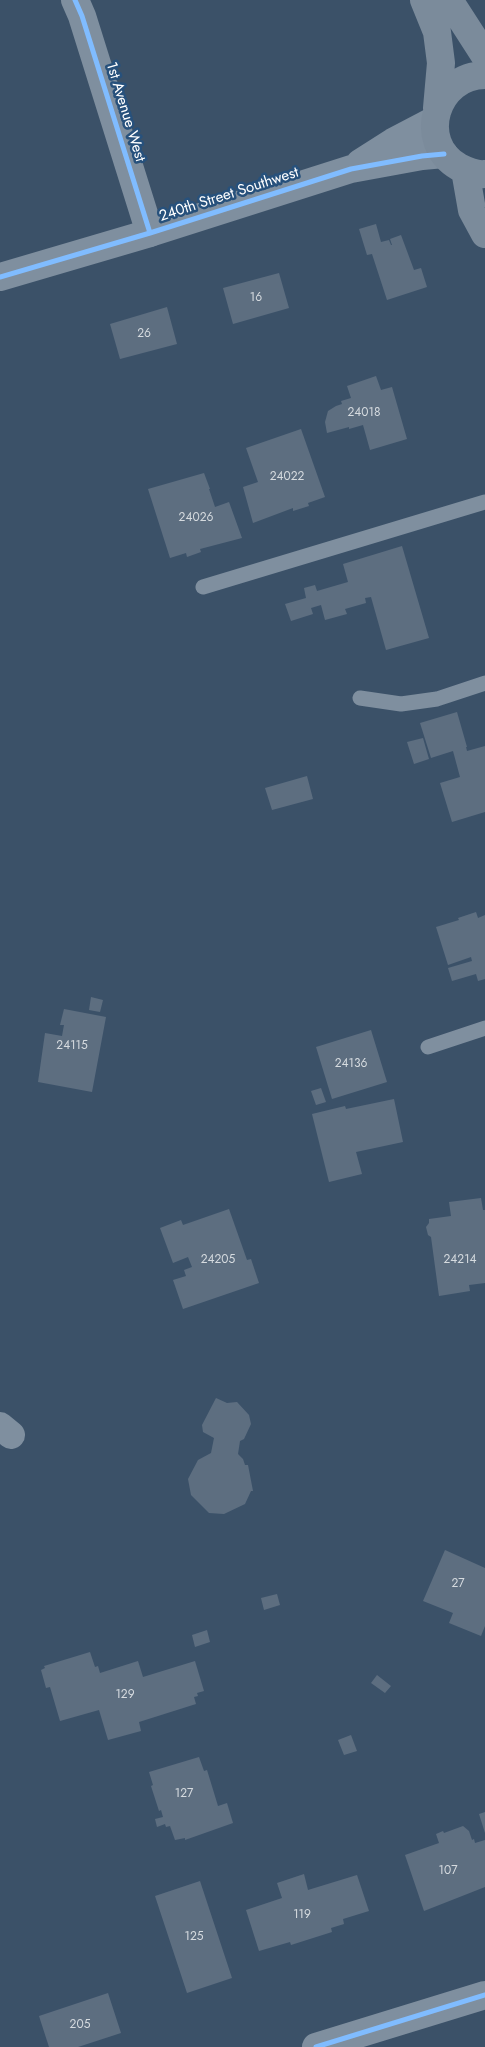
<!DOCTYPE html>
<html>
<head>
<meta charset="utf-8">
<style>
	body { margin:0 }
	canvas { display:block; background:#3b5168 }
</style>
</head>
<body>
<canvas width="485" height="2047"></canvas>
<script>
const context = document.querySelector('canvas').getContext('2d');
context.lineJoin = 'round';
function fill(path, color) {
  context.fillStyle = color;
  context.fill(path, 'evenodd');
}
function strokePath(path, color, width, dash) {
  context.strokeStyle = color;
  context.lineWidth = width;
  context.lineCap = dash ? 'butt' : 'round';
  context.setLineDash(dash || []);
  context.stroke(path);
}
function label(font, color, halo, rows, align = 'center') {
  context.font = font + ' Jost,sans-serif';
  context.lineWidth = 5;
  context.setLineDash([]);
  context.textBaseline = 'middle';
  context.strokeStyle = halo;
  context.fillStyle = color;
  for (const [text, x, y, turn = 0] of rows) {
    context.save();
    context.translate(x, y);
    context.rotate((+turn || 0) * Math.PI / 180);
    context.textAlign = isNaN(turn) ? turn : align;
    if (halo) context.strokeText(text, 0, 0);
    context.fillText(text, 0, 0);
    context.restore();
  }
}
fill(new Path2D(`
	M376,224L381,242L389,240L391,245H392L390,239L401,235L414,270L421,268L427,287L387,300L372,254L367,255L359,229Z
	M279,273L289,308L233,324L223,288Z
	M167,307L177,344L120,359L110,324Z
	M376,376L381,390L392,387L407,439L370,450L363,425L349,429V427L327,433L325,422L328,411L336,406L342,404L341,401L351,398L347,386Z
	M301,429L325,497L308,503L309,506L293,511V508L253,523L243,487L258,482L246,448Z
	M204,473L210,489H209L215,507L229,502L242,538L200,549L201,552L187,557L186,553L170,558L148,489Z
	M402,546L429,638L386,650L371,597L365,598L366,603L345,609L347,614L325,620L321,605L311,608L313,614L291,621L285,604L306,598L304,588L315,585L317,591L348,582L343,564Z
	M457,712L467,747H466L467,751L485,746V812L452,822L440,783L460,777L453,751L431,758L420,723Z
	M423,738L429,759L414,764L407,742Z
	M307,776L313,799L272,810L265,788Z
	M476,912L478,918L485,915V979L478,981L476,974L452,981L448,968L472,961L471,957L448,965L436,927L459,920L458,918Z
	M91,997L103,1000L100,1012L89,1010Z
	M64,1009L106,1017L92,1092L38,1082L45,1033L62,1036L64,1025H60Z
	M371,1030L387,1082L332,1099L316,1047Z
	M321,1088L326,1102L316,1105L311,1091Z
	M394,1099L403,1142L356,1152L362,1174L329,1182L312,1114L345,1106L346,1109Z
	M481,1198L483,1210H485V1283L469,1285L470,1291L439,1296L431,1237L428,1235L426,1227L429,1223V1219L451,1216L449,1202Z
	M229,1209L247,1260L251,1259L259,1283L183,1309L173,1280L186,1276L184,1270L192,1267L188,1257L173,1263L160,1228L181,1220L183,1225Z
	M216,1398L227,1403L237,1402L249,1415L251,1424L244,1439L240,1441L238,1454L243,1459L245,1465H248L253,1491H251L245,1504L224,1514L209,1513L191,1495L188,1479L198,1460L211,1453L214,1438L203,1432L202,1425Z
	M445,1550L485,1568V1626L481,1636L449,1623L453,1613L423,1601Z
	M277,1594L280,1605L264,1610L261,1598Z
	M207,1630L210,1642L195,1647L192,1635Z
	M90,1652L95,1667L98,1666L100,1673L138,1661L143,1677L195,1661L204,1691L197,1693L198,1696L194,1697L196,1704L139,1722L141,1731L108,1740L99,1710L60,1721L50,1687L46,1688L41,1670L45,1668L44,1666Z
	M377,1675L391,1686L385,1693L371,1683Z
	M351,1735L357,1751L344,1755L338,1740Z
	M199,1757L204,1771L207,1770L218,1806L227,1803L233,1823L185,1840V1838L175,1840L170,1826L166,1827L165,1824L157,1827L155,1819L163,1817L161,1810L159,1811L151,1786L153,1785L149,1772Z
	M485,1812V1833L479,1814Z
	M463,1826L469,1831L472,1840L474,1839L475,1843L485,1840V1887L424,1911L405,1855L439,1843L436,1834L443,1831L444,1833Z
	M304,1874L308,1890L357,1875L369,1911L343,1919L344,1924L331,1928L332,1932L291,1945L290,1942L259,1951L246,1910L282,1898L277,1883Z
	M200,1881L232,1978L187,1993L155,1896Z
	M108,1993L121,2033L78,2047H49L39,2016Z`), '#5d6e80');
strokePath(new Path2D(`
	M203,587L485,502
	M360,698L401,704L437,699L485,683
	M428,1047L485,1028`), '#7f8f9f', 15);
strokePath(new Path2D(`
	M75,0L82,16L150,233
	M0,1426L11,1435`), '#7f8f9f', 28);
strokePath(new Path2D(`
	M360,163L393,142L435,120
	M0,277L150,233L351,169L422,156L444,154
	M316,2047L485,1995`), '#7f8f9f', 28);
strokePath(new Path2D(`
	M424,0L437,32L441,63L437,108
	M449,0L485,56
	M485,75C436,75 415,142 459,167C467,171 477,175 485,174
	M465,170L472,210L485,234`), '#7b8b9b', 28);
strokePath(new Path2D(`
	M75,0L82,16L150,233
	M0,277L150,233L351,169L422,156L444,154
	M316,2047L485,1995`), '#80bcff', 5);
label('12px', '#d6dbdf', null, [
	["16",256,298],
	["26",144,334],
	["24018",364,413],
	["24022",287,477],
	["24026",196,518],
	["24115",72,1046],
	["24136",351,1064],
	["24205",218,1260],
	["24214",460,1260],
	["27",458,1584],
	["129",125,1695],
	["127",184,1794],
	["107",448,1871],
	["119",302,1915],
	["125",194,1937],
	["205",80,2025]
]);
label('15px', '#fff', '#27517c', [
	["1st Avenue West",125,112,73],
	["240th Street Southwest",229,195,-18]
]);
</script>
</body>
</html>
